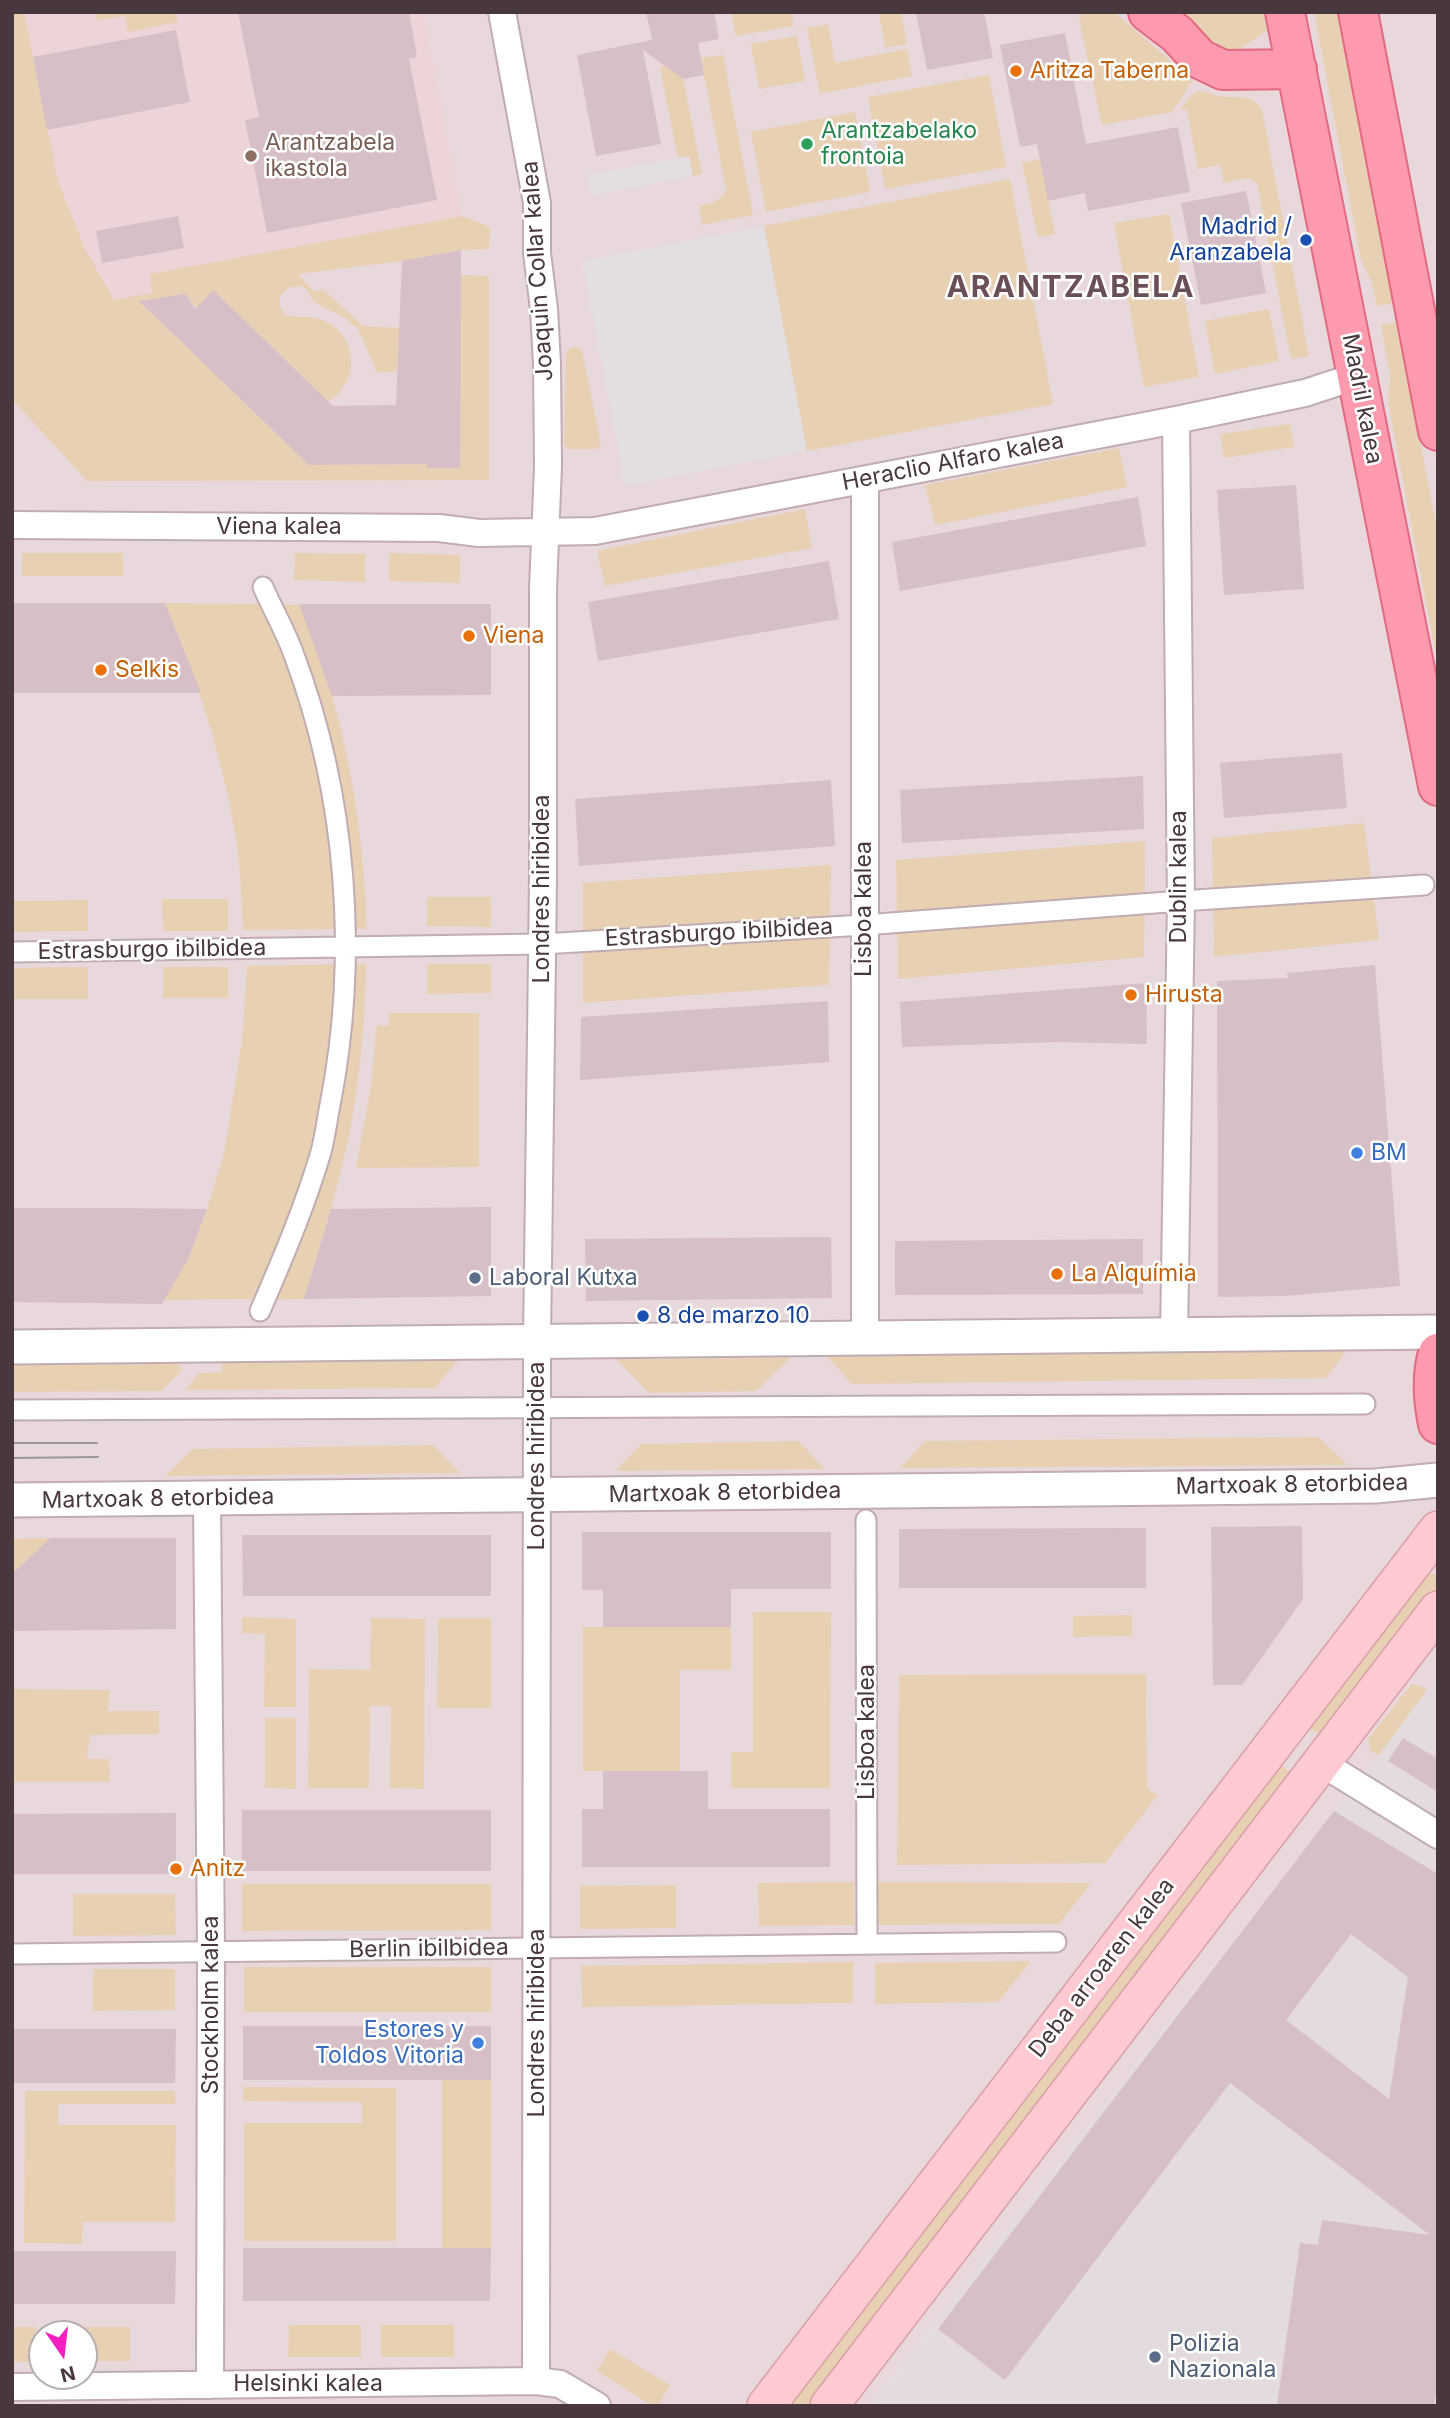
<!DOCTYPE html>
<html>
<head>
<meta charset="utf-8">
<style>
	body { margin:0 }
	#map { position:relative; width:1450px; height:2418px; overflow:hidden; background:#f5eaec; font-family:Inter,sans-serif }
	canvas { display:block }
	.frame { position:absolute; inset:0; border:14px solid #48383d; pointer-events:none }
	.north { position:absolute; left:28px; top:2320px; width:70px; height:70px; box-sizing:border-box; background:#fff; border:2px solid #b6afb1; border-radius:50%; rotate:166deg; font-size:19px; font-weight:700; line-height:28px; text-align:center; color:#48383d }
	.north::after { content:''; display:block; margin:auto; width:24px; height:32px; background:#f71ec0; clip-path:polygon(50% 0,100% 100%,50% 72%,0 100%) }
</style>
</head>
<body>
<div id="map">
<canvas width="1450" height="2418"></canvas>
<div class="frame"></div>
<div class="north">N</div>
</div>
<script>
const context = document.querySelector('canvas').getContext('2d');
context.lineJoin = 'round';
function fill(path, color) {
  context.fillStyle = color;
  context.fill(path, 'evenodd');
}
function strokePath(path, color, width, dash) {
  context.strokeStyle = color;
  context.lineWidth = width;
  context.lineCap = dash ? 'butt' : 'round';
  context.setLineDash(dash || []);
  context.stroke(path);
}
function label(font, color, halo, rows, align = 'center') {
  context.font = font + ' Inter,sans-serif';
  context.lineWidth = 5;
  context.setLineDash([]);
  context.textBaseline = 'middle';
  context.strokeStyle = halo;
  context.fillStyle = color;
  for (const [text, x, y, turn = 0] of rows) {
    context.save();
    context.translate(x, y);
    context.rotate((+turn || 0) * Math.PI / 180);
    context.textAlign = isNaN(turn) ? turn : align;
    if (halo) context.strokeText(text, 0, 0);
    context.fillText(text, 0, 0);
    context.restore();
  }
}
fill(new Path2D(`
	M12,12H1438V1676L1379,1755L869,2406H12ZM42,2334H84V2376H42Z`), '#e8d8db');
fill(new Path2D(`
	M1438,1676V2406H869L1379,1755Z`), '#e4dbde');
fill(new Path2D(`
	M24,12H424L462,216L150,274L152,293L114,300L85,249L58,181Z`), '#edd4d8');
fill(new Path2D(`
	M12,12H24L58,181L85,249L114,300L152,293L150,274L462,216L490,227L489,249L461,250L402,261L298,274L314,292L323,289L363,326L400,328L397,371L377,373L358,328L340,315L314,302L308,291L300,285L288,288L280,296L279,305L284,314C295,319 305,315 316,318C351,327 362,366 339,393C335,398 326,402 321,406L315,400L320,393L213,290L196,308L186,294L140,302L309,465L427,464L428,468H459L461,275L489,276V480L87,481L12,399Z
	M95,12H176L178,22L128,32L125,16L97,21Z
	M731,12H791L794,26L736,36Z
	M879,12H901L907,44L885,48Z
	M1084,12H1114L1193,80L1172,112L1102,125L1079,19Z
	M1163,12H1267L1270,28L1237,51L1238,59H1224Z
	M1314,12H1339L1395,303L1377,306L1371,281L1361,260Z
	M828,24L835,63L907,49L912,76L820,94L807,28Z
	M797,36L805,81L759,89L751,44Z
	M723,55L753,215L702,225L699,206C711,203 721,202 726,190L701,58Z
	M665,65L683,79L702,174L693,176L689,156L678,158L660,68Z
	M989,75L1006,167L885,189L868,97Z
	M1199,91C1207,92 1214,95 1221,96C1238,99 1252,93 1262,110L1309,356L1291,359L1257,183L1249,178L1224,183L1220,165L1198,169L1187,110H1180L1189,97Z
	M855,112L870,192L766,212L751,132Z
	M1040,159L1055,234L1038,238L1022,163Z
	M1010,179L1053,404L807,451L764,226Z
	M1169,214L1199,377L1144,387L1114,223Z
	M1269,309L1279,361L1215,374L1205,321Z
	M1397,321L1438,535V665L1388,402L1390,375L1381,325Z
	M576,347L581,350L583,356L601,446L597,449H568L564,444L566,353L570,348Z
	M1290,424L1294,447L1224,458L1220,434Z
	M1119,448L1127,487L936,525L934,520L925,485Z
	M805,509L812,548L605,586L597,551Z
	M22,553H123V576H22Z
	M295,553L365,554V582L294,580Z
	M389,553L460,555V583L389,581Z
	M165,603L265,604L284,648L323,778L340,929L243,930C241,900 241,868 236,839C223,757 197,679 165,603Z
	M280,604L300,605C311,635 323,665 332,696C354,772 364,850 367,929H350L346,861Z
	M1364,823L1379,940L1214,957L1212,838Z
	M1145,841L1144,957L898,979L896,860Z
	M831,865L829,985L583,1003V883Z
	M427,897H491V927L427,926Z
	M228,899V931H163L162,899Z
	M88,900V931L12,932V901Z
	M366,963C365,1033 358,1103 341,1171C330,1214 316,1257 304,1299L270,1300L308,1216L352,965Z
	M342,964L336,1035L306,1180L258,1299L164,1300L189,1257L207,1209L224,1154L242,1041L247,966Z
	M427,964H491V993L427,994Z
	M88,967V999H12V968Z
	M163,967H228V998H163Z
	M389,1013H479V1167L356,1168L370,1092L377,1025L389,1026Z
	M1346,1351L1326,1378L852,1384L827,1356Z
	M790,1358L756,1391L649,1393L616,1359Z
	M458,1360L435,1388L185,1390L199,1373L222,1372V1363Z
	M180,1364L181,1371L161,1391L12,1392V1365Z
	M1318,1437L1348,1465L900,1468L925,1441Z
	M799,1441L824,1469L616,1471L641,1444Z
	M433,1445L460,1473L165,1476L193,1449Z
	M51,1538L12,1574V1539Z
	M1424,1572L1438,1575V1586L1322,1736L1305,1724Z
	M753,1612H831L830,1788H731V1752H753Z
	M1132,1615V1636L1073,1637V1616Z
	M242,1617L296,1619V1707H264L265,1634L242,1633Z
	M371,1618L425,1619L424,1789L390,1788L391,1706H370L369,1788H308L309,1669L370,1670Z
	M438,1618H491V1708H437Z
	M583,1627H731V1670H680V1771H583Z
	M1146,1674L1147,1788L1157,1796L1105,1863L897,1865L899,1675Z
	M1412,1684L1425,1688L1426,1691L1379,1755L1371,1751L1368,1739Z
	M12,1689L110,1690L108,1711H159V1734L90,1735L87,1759H109L110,1782H12Z
	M265,1718H296V1789L265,1788Z
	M1276,1762L1294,1775L810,2406H782Z
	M854,1882V1925L759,1926L758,1883Z
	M876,1882L1091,1883L1059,1924L876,1925Z
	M242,1884H491V1930L242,1931Z
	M676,1885V1928L580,1929V1886Z
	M73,1894H175L176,1935L73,1936Z
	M1031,1961L998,2002L875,2004V1963Z
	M853,1962V2003L582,2007L581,1966Z
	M244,1967H491V2012H244Z
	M93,1969H175V2010L93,2011Z
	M442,2080H491V2248H442Z
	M243,2087L396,2088V2241H244V2123H362V2102L243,2101Z
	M25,2091H175L176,2104H58V2125H176L175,2222H83L82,2244L24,2243Z
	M289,2325H361V2357H288Z
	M381,2325H454V2357H381Z
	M12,2327H36L37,2362H12Z
	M59,2327H130V2361H84V2334H59Z
	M610,2349L670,2385L658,2406H653L597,2371Z`), '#e8d0b3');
fill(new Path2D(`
	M689,156L693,176L591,196L587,175Z
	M764,226L807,451L625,486L582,261Z`), '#e3dee0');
fill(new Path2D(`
	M238,12H409L417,57L409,59L437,200L267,233L245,120L259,117Z
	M646,12H714L719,39L698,43L704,75L683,79L643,50L661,144L596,156L577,55L652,40Z
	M916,12H984L993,58L927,70Z
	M176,30L190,102L47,130L33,57Z
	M1065,33L1086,144L1178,127L1190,192L1088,211L1085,193L1048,201L1037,144L1020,147L1000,45Z
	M1246,191L1266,293L1201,305L1181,203Z
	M178,216L184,248L102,263L96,231Z
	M461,250L460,468H427V464L309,465L139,301L186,294L195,309L213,290L333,406L396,405L402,261Z
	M1296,485L1304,589L1224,595L1217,490Z
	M1138,497L1146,546L900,591L892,542Z
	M829,561L839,619L598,661L588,602Z
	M12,603H165L201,693H12Z
	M299,604H491V695L332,696Z
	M1342,753L1347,808L1224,818L1220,763Z
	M1143,776L1144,829L902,843L900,790Z
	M831,780L835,846L579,866L575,799Z
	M1375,965L1400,1286L1285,1296L1218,1297L1217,981L1288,978L1287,973Z
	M1146,983L1147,1044L1057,1042L902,1047L900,1002Z
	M828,1001L829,1062L580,1080L581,1017Z
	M491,1207V1296L304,1299L331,1209Z
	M12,1208H113L207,1209L189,1257L162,1304L12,1302Z
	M831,1237L832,1298L586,1301L585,1239Z
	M1143,1239V1294L895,1295V1241Z
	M1302,1526L1303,1599L1242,1685H1213L1211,1527Z
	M1146,1528V1588H899V1529Z
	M582,1532H831V1589H731V1627H603V1590H582Z
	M242,1535H491V1596H243Z
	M51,1538H176V1629L12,1631V1574Z
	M1403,1738L1438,1759V1792L1388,1761Z
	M603,1771H708V1809H830V1867H582V1809H603Z
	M242,1810H491V1871H242Z
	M1334,1811L1438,1874V2379L1434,2406H1277L1300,2243L1318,2245L1322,2220L1430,2235L1230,2083L1005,2380L938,2329ZM1351,1934L1408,1977L1389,2099L1286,2020Z
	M176,1813V1874H12V1814Z
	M243,2026H491V2080H243Z
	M12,2029H176L175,2083H12Z
	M243,2248H491L490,2301H243Z
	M12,2251H176L175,2304H12Z`), '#d6bfc6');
const pedestrian = new Path2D(`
	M12,952L542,944L864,925L1181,901L1424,885
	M260,1311C283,1258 305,1206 321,1152C325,1137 327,1120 330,1105C359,957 347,796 294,655C286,632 273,610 263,587
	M12,1410L1365,1404
	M866,1520L867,1944
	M12,1954L1056,1942`);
const minor = new Path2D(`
	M502,12L537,203V253L544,309L547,364L548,466L543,589V880L537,1341L536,2381
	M12,525L439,528L479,533L595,531L1176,420L1305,393L1357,376
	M1174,1335L1181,901L1176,420
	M865,1339V480
	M207,1498L211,1952L210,2385
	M1320,1762L1438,1835
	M12,2387L536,2381L560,2384L597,2406`);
const tertiary = new Path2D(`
	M12,1347L1438,1332
	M12,1500L1376,1486L1438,1480`);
const secondary = new Path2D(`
	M766,2406L1438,1530
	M829,2406L1438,1610`);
const primary = new Path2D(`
	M1148,12L1177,34L1200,59L1223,70L1297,69
	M1285,12L1438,786
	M1358,12L1438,431
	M1438,1353C1431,1377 1433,1400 1438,1424`);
strokePath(pedestrian, '#c0acb1', 23);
strokePath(minor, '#c0acb1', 30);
strokePath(tertiary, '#c0acb1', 37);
strokePath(secondary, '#da9fa8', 40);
strokePath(primary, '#e36a82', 42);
strokePath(pedestrian, '#fff', 19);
strokePath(minor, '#fff', 26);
strokePath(tertiary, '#fff', 33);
strokePath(secondary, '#fecad2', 37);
strokePath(primary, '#fd9aad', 38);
strokePath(new Path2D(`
	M12,1443H97
	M12,1458L98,1457`), '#989898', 2);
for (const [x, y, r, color] of [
	[1016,71,7,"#e8710a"],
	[807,144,7,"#2e9e5b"],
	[251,156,7,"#8d6e63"],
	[1306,240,7,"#1a4fb4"],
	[469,636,7,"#e8710a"],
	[101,670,7,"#e8710a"],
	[1131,995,7,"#e8710a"],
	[1357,1153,7,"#3f7fe0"],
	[1057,1274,7,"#e8710a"],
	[475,1278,7,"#5c6f8a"],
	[643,1316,7,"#1a4fb4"],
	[176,1869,7,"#e8710a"],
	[478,2043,7,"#3f7fe0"],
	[1155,2357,7,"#5c6f8a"]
]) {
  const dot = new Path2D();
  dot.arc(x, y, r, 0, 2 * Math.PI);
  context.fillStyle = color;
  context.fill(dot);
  strokePath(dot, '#fff', 2.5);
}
label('23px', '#c56008', '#fff', [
	["Aritza Taberna",1030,71],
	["Viena",483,636],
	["Selkis",115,670],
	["Hirusta",1145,995],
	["La Alquímia",1071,1274],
	["Anitz",190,1869]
], 'left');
label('23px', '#27864d', '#fff', [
	["Arantzabelako",821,131],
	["frontoia",821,157]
], 'left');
label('23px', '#785e54', '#fff', [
	["Arantzabela",265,143],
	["ikastola",265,169]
], 'left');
label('23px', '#164399', '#fff', [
	["Madrid /",1292,227],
	["Aranzabela",1292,253],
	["8 de marzo 10",657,1316,"left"]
], 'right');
label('23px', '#48383d', '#fff', [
	["Joaquin Collar kalea",538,271,-94],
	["Madril kalea",1362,399,79],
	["Heraclio Alfaro kalea",953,462,-11],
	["Viena kalea",279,527],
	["Dublin kalea",1179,877,-90],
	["Londres hiribidea",542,889,-90],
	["Lisboa kalea",864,909,-90],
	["Estrasburgo ibilbidea",719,933,-3],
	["Estrasburgo ibilbidea",152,950,-1],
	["Londres hiribidea",537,1456,-90],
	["Martxoak 8 etorbidea",1292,1485,-1],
	["Martxoak 8 etorbidea",725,1493,-1],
	["Martxoak 8 etorbidea",158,1499,-1],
	["Lisboa kalea",867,1732,-90],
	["Berlin ibilbidea",429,1949,-1],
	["Deba arroaren kalea",1102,1968,-52],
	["Stockholm kalea",211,2005,-90],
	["Londres hiribidea",537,2023,-90],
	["Helsinki kalea",308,2384]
]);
label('23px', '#366cbe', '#fff', [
	["BM",1371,1153],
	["Estores y",464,2030,"right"],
	["Toldos Vitoria",464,2056,"right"]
], 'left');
label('23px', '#4e5e75', '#fff', [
	["Laboral Kutxa",489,1278],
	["Polizia",1169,2344],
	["Nazionala",1169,2370]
], 'left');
context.letterSpacing = '2px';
label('bold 30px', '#6b4f57', '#fff', [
	["ARANTZABELA",1071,288]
]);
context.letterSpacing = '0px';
</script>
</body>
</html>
